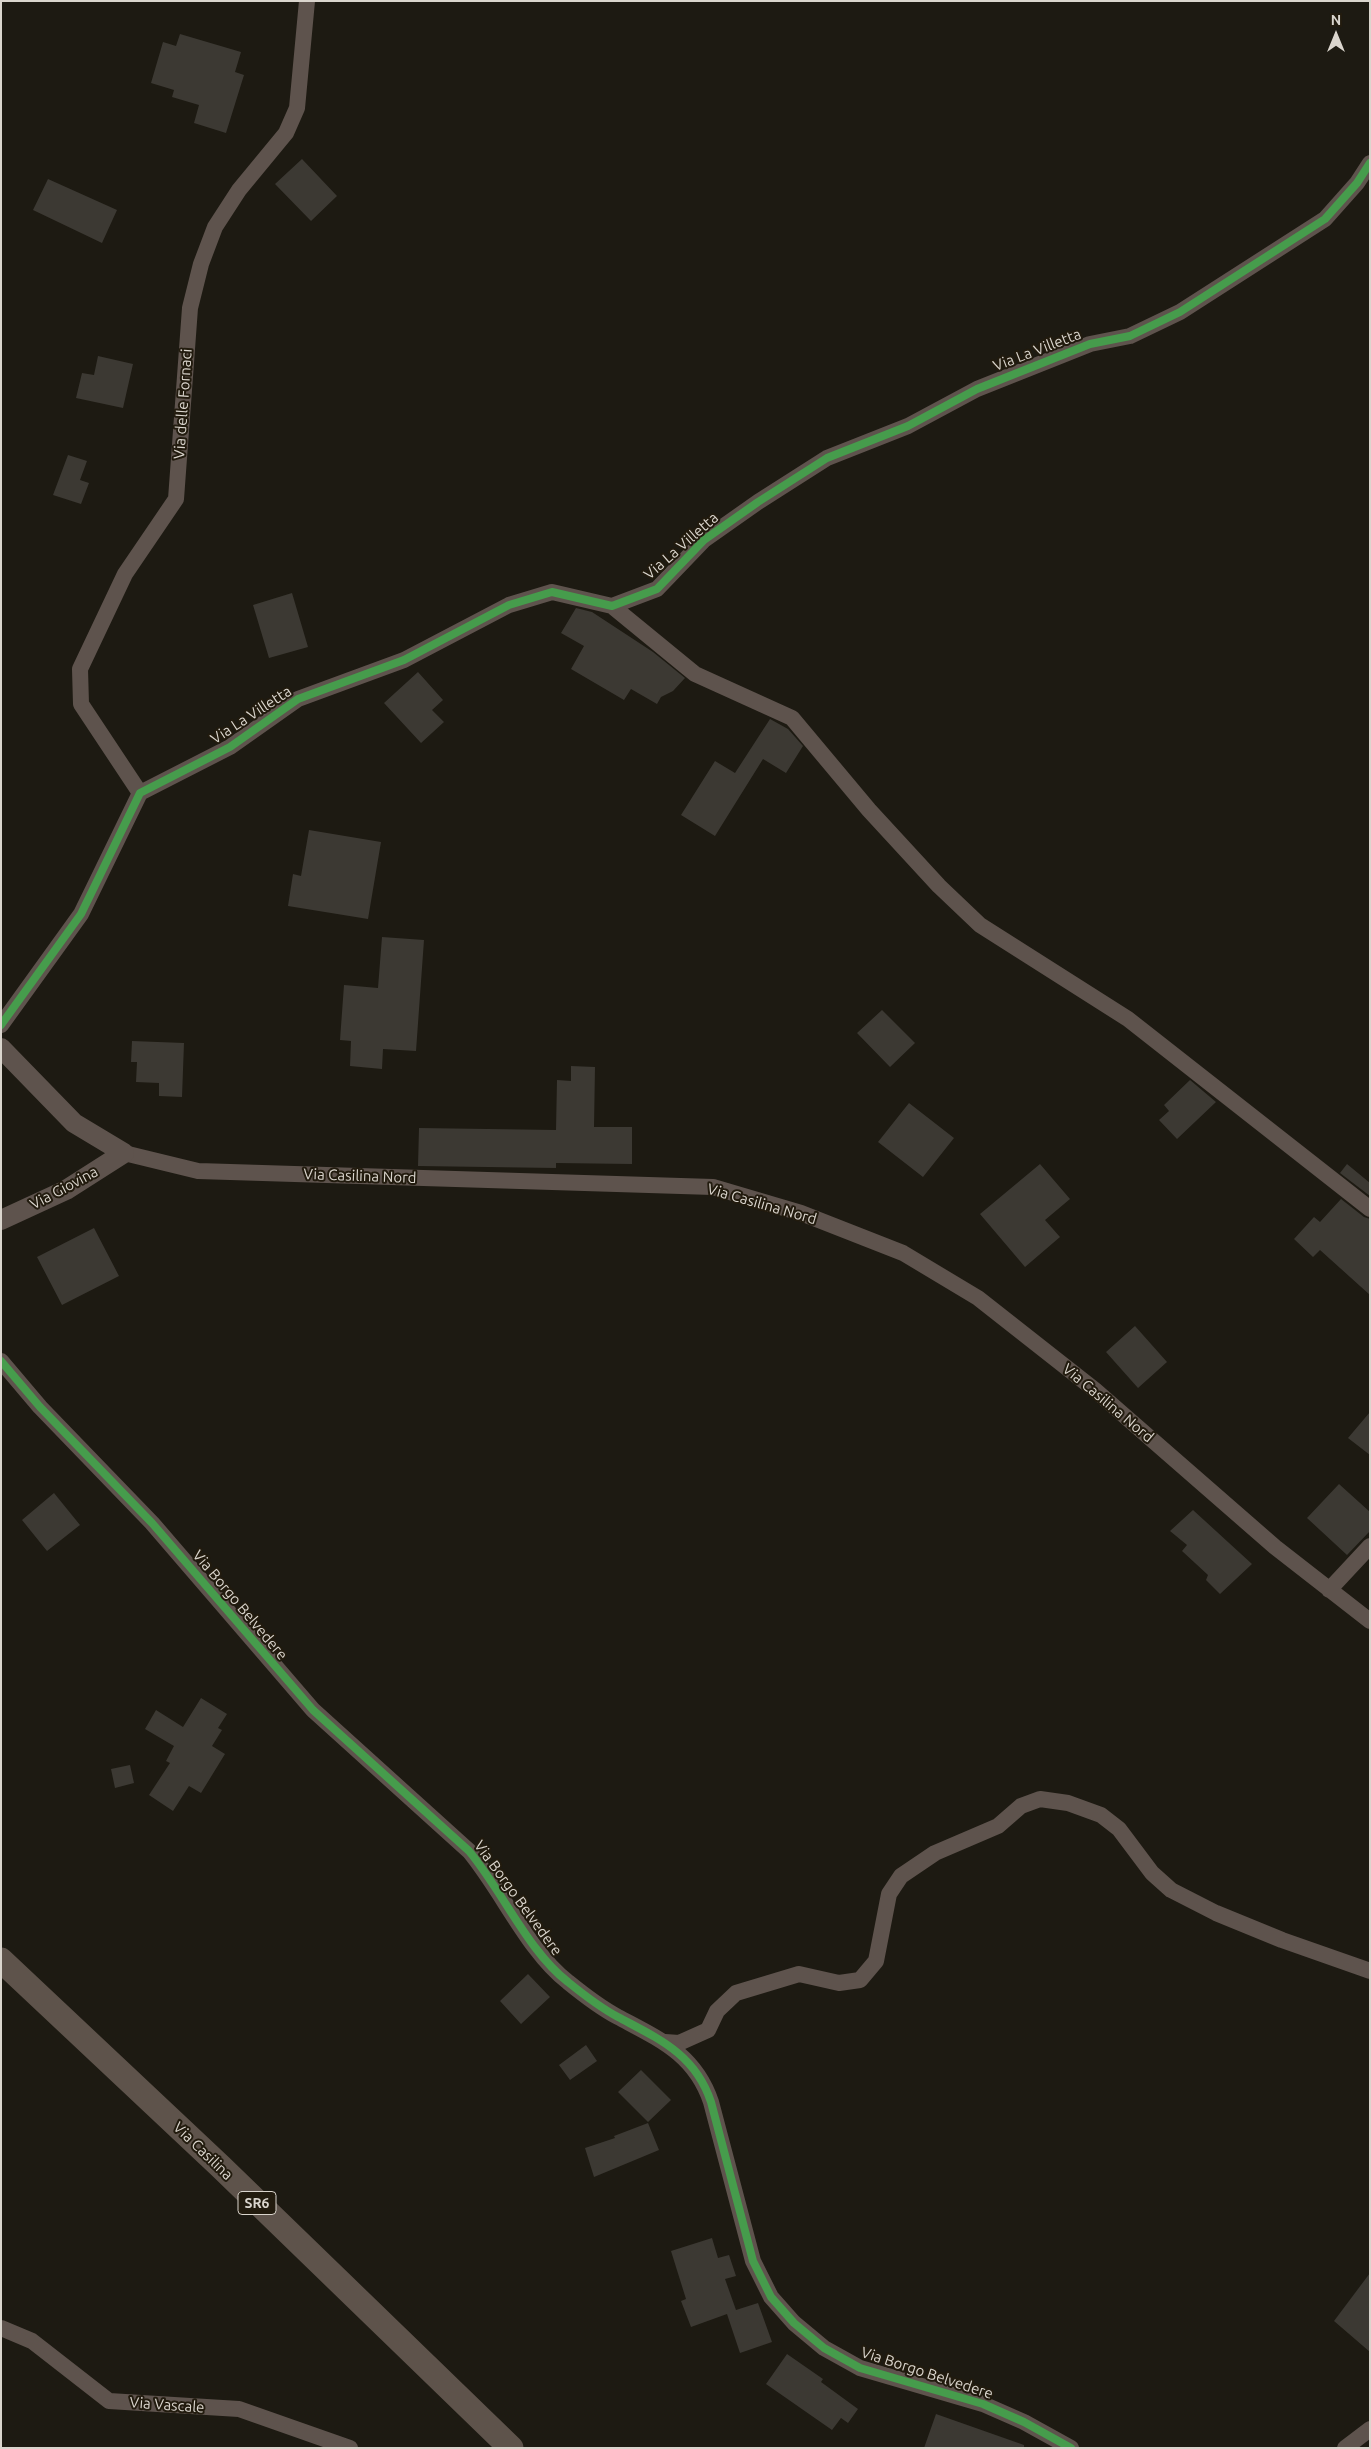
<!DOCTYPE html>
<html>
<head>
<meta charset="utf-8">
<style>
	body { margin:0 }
	#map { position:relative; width:1371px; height:2449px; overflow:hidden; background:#1d1a12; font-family:Ubuntu,sans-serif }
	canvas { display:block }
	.frame { position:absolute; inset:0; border:2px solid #dad5cd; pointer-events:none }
	.north { position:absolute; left:1311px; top:10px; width:50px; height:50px; -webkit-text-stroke:4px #221b0e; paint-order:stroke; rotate:0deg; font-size:14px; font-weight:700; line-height:20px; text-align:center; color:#dad5cd }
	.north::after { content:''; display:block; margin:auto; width:18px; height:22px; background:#dad5cd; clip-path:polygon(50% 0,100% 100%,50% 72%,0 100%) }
</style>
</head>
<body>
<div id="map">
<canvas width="1371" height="2449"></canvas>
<div class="frame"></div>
<div class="north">N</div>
</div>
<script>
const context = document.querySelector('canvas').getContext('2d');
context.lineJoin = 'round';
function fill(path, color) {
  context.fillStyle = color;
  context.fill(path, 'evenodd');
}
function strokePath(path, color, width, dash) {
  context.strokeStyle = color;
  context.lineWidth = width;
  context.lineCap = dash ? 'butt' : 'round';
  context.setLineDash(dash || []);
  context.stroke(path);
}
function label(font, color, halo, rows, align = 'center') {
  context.font = font + ' Ubuntu,sans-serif';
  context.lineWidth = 4;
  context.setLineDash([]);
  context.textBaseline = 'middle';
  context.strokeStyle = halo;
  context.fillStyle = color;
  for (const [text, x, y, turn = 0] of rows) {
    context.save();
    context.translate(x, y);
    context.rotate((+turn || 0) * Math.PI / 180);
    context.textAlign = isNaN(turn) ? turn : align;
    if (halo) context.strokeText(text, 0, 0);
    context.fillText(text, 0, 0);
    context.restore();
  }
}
fill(new Path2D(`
	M180,34L241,52L235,72L244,75L226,133L194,123L199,105L172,97L174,90L151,83L163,42L176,46Z
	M302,159L337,196L311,221L275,184Z
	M48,179L117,210L102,243L33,210Z
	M98,356L133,364L123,408L76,398L82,373L94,375Z
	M68,455L87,461L80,480L89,483L81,504L53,495Z
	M292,593L308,647L269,658L253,605Z
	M576,608L592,612L653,652L685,678L673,691L661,697L657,704L631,689L624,700L571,669L584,646L561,633Z
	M418,672L443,700L432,710L444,722L421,743L384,703Z
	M770,719L788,729L803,746L786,773L763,759L715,836L681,815L715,761L735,773Z
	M309,830L381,842L368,919L288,906L293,874L301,876Z
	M382,937L424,940L416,1051L383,1049L382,1069L350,1066L351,1041L340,1040L344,985L378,988Z
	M882,1010L915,1043L890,1067L857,1033Z
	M132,1041L184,1043L182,1097L159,1096V1083L136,1082L137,1062H131Z
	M571,1066L595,1067L594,1127H632V1164L556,1163V1168L418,1166L419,1128L556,1130L557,1080L571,1081Z
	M1190,1080L1216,1102L1177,1139L1159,1120L1169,1111L1164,1105Z
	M909,1103L954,1138L923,1177L878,1142Z
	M1040,1164L1070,1199L1045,1220L1060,1237L1025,1267L980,1214Z
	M1347,1164L1370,1183V1196L1340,1173Z
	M1341,1199L1364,1217L1370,1219V1295L1320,1250L1313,1257L1294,1239L1314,1217L1320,1222Z
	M94,1228L119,1276L62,1305L37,1257Z
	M1135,1326L1167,1362L1138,1388L1106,1352Z
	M1370,1412V1455L1348,1438Z
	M1339,1484L1370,1512V1531L1347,1555L1307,1518Z
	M54,1493L80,1525L47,1551L22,1520Z
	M1193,1510L1252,1564L1220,1594L1206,1580L1208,1575L1182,1551L1187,1545L1170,1531Z
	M201,1698L227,1714L218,1728L222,1730L212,1746L225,1754L201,1793L189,1786L173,1811L149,1795L170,1763L166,1761L174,1746L145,1729L156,1710L183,1727Z
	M130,1765L134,1783L115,1788L111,1769Z
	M528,1974L550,1997L521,2024L500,2001Z
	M586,2045L597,2061L570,2080L559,2065Z
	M641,2070L671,2100L648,2122L618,2092Z
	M648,2123L659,2150L594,2177L585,2148L615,2138L614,2136Z
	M712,2238L718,2258L729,2255L736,2276L725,2279L736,2310L758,2303L772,2342L740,2353L727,2314L691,2327L681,2301L686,2299L671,2251Z
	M1370,2273V2352L1334,2321Z
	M787,2354L823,2379L821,2382L858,2409L848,2423L841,2418L832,2430L766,2384Z
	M936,2414L1024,2445V2448H924Z`), '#3c3933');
strokePath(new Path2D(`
	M612,606L695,674L792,718L869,810L939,886L980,925L1128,1019L1370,1209
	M140,793L81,704L80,669L125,574L176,499L190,308L201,264L215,227L239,190L286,133L297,108L307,1
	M1,1025L81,914L140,793L230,747L298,699L404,660L509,605L552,592L612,606L657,589L704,540L758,502L827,458L908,426L977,389L1090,344L1130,336L1180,312L1325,219L1357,183L1370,163
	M124,1153L198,1171L713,1187L801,1213L903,1253L978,1298L1095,1390L1275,1547L1370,1621
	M1,1361L40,1407L152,1523L313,1710L469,1851C503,1892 528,1951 568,1982C584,1995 601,2008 618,2017C659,2039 695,2054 711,2102L753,2261L771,2297L794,2323L824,2348L860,2368L983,2404L1024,2422L1071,2448
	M1329,1590L1370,1546
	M665,2042L679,2043L708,2030L717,2011L736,1993L799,1974L839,1983L860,1980L876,1961L889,1894L901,1876L935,1853L998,1826L1021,1806L1040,1799L1068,1803L1101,1815L1119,1829L1152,1873L1171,1890L1216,1913L1282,1940L1370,1971
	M1,2328L32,2341L109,2401L239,2409L350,2448
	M1345,2448L1370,2429`), '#5e534d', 16);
strokePath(new Path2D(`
	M1,1048L74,1123L124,1153L66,1190L1,1220`), '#5e534d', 20);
strokePath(new Path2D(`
	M1,1960L220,2166L511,2448`), '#5e534b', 25);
strokePath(new Path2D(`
	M1,1025L81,914L140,793L230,747L298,699L404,660L509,605L552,592L612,606L657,589L704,540L758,502L827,458L908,426L977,389L1090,344L1130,336L1180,312L1325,219L1357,183L1370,163
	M1,1361L40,1407L152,1523L313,1710L469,1851C503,1892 528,1951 568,1982C584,1995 601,2008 618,2017C659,2039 695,2054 711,2102L753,2261L771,2297L794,2323L824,2348L860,2368L983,2404L1024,2422L1071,2448`), '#469c4c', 8);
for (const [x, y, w] of [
	[257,2203,38]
]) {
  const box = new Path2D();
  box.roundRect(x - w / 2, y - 11.5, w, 23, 4);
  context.fillStyle = '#221b0e';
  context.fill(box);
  strokePath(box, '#dad5cd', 1);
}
label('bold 14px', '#dad5cd', null, [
	["SR6",257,2203]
]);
label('15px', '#dad5cd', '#221b0e', [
	["Via La Villetta",1037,350,-21],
	["Via delle Fornaci",183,404,-86],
	["Via La Villetta",681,546,-41],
	["Via La Villetta",251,715,-33],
	["Via Casilina Nord",360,1176,2],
	["Via Giovina",64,1188,-28],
	["Via Casilina Nord",762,1204,16],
	["Via Casilina Nord",1108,1403,40],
	["Via Borgo Belvedere",240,1605,50],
	["Via Borgo Belvedere",518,1898,54],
	["Via Casilina",203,2151,44],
	["Via Borgo Belvedere",927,2373,18],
	["Via Vascale",167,2405,4]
]);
</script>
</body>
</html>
